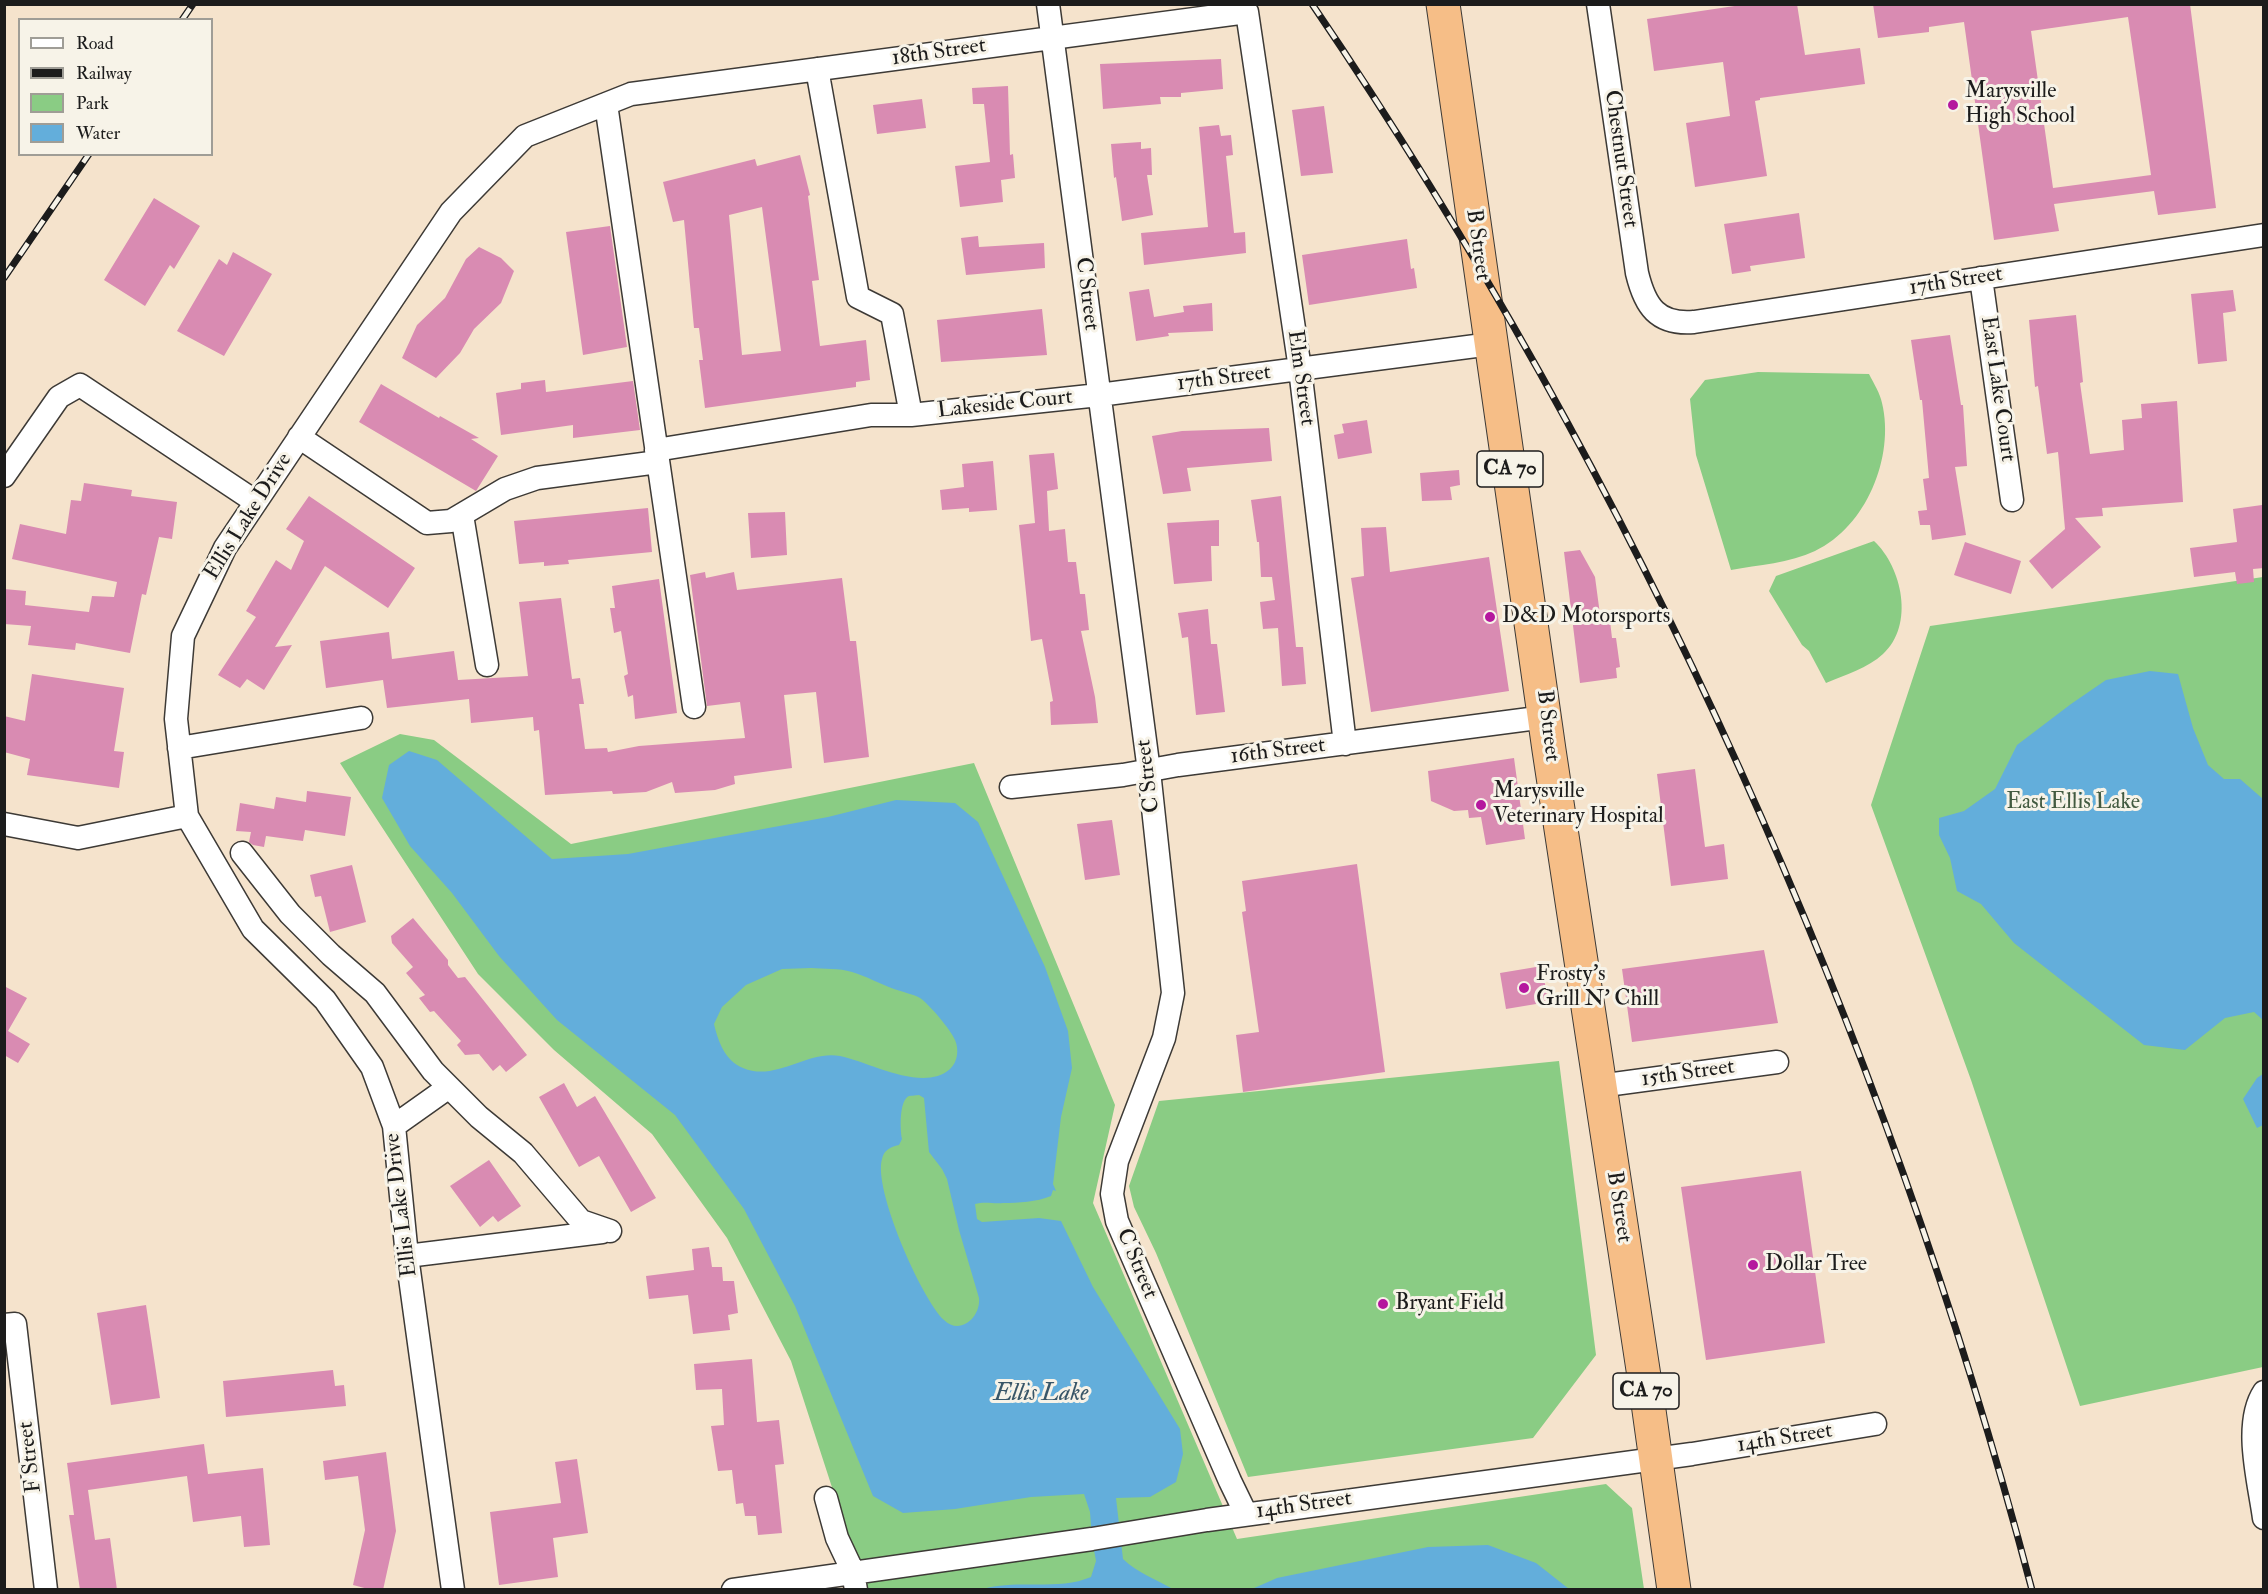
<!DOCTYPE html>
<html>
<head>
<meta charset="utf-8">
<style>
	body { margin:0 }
	#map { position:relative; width:2268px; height:1594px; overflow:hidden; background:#f5e3cc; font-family:"IM FELL Double Pica",serif }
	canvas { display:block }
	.frame { position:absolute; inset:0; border:6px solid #1c1c1c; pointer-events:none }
	.legend { position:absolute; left:18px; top:18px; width:195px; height:138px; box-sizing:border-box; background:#f7f3e8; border:2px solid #9f9d96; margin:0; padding:8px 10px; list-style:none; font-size:18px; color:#1c1c1c }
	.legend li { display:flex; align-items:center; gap:12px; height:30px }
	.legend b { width:30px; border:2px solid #9f9d96 }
</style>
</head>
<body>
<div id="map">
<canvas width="2268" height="1594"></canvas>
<div class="frame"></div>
<ul class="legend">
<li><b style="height:8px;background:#fff"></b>Road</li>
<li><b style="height:8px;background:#1c1c1c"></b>Railway</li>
<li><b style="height:16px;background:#8acc84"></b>Park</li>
<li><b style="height:16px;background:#63aedb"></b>Water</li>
</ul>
</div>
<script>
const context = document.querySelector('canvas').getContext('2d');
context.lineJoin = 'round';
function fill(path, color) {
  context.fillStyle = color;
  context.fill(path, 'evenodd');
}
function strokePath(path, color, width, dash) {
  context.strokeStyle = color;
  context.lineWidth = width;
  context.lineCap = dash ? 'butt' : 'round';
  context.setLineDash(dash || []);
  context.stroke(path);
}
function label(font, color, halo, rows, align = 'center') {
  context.font = font + ' "IM FELL Double Pica",serif';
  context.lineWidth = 6;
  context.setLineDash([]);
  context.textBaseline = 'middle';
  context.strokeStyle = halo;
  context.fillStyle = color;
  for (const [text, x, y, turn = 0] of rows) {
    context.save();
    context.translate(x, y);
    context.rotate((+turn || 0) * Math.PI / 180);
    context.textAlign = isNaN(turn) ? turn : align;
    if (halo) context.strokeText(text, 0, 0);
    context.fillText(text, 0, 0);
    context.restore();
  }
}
fill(new Path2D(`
	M1758,372L1869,374C1874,384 1880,393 1882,403C1895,457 1866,527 1815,551C1790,563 1758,565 1731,570L1696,455L1690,399L1705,380Z
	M1874,541C1902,567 1915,625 1883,654C1868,668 1845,675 1826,683L1809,651L1802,645L1769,591L1776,576Z
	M2263,577V1367L2080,1406L1971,1080L1871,805L1930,626Z
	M400,734L434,740L571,844L974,763L1115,1105L1093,1203L1237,1539L1606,1484L1632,1508L1644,1589H865L791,1361L727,1238L652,1134L554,1050L478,974L340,763Z
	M1559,1061L1596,1355L1533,1438L1248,1477L1156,1253L1134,1207L1129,1186L1159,1101Z`), '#8acc84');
fill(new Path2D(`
	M2150,671L2178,674L2193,728L2208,765L2224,779H2240L2263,799V1020L2254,1012L2225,1018L2185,1050L2144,1045L2014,943L1981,904L1957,891L1950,858L1939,835V818L1964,811L1995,789L2017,745L2071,704L2106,680Z
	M409,751L437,760L552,859L628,854L828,817L896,800L955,803L978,822L1045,967L1068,1031L1072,1068L1061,1117L1053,1184L1056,1191L1053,1190L1051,1196C1036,1202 1019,1203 1003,1203C993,1204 985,1201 975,1204L977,1219L982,1222L1039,1218L1061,1221L1093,1287L1180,1429L1183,1454L1176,1482L1150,1497L1116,1498L1123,1559C1138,1573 1155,1579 1173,1589H983C1018,1579 1058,1591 1091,1577L1096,1561L1092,1539L1090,1512L1084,1494L1031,1497L955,1509L903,1513L873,1496L795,1306L744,1209L675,1115L557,1020L499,956L452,893L410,846L382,798L389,765ZM811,968C824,969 839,968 852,972C866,976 880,984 894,989C902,992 913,994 920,998C929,1004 951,1030 955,1040C959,1049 958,1062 950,1069C923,1093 870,1062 840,1056C807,1050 776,1082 743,1068C725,1061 718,1041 714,1024L722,1007L746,985L782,969ZM919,1095L924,1098L929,1152L942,1169L947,1179L959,1230L979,1298C981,1317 960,1336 944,1320C921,1298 873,1189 882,1159C884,1150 890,1147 899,1145L902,1139C900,1130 899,1100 909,1096C910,1096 919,1095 919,1095Z
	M2263,1074V1125L2257,1128L2243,1099L2257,1078Z
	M1488,1545L1536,1563L1569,1589H1252L1277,1578L1428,1547Z`), '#63aedb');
fill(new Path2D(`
	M1748,4H1797L1805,55L1860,48L1865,84L1760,98V100L1755,101L1767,176L1695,187L1686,123L1730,116L1723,62L1654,71L1647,19Z
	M1873,4H2190L2216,208L2158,215L2154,191L2054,204L2059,231L1994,240L1964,22L1929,27V32L1878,38ZM2128,17L2151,175L2053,188L2031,31Z
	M1221,59L1223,89L1181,93V97H1160L1161,104L1103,109L1100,64Z
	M1008,86L1010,155L1013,154L1015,178L1001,180L1003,202L960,207L955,166L990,162L984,104H973L972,88Z
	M922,99L926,128L877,134L873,105Z
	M1324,106L1333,173L1301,176L1292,110Z
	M1219,125L1221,136L1231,135L1233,155L1226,156L1234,233L1245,232L1246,253L1144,265L1141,233L1208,227L1199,127Z
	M1141,142V149L1151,148L1152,175H1147L1153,215L1122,221L1116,177L1114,178L1111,144Z
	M800,155L810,195L808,196L819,280L812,281L820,346L866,340L870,380L856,382V387L705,408L699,360H703L699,328H694L684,220L673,222L663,182L755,159L757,166ZM762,207L781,351L742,355L729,215Z
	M154,198L200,226L174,269L170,265L145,306L104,280Z
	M1799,213L1805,258L1750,266L1751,271L1732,274L1724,224Z
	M610,226L627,347L583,355L566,232Z
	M978,236L979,247L1044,243L1045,268L966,275L961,238Z
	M1407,239L1411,269L1414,268L1417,288L1309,305L1302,255Z
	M479,247L501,258L514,271L501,303L474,329L460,353L436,378L402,358L417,325L445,298L466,259Z
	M233,252L272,274L224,356L177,331L219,259L227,265Z
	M1149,289L1154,317L1184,312L1183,306L1212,303L1213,331L1168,333L1169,336L1136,341L1129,292Z
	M2233,290L2236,311L2223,313L2227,361L2198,364L2191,294Z
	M1042,309L1047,355L941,362L937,320Z
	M2076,315L2083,382L2080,383L2090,454L2124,450L2122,420L2142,418L2141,404L2177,401L2183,502L2102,508L2103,516L2075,518L2101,547L2052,589L2029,561L2065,529L2058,452L2047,454L2038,386L2035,387L2029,320Z
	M1950,335L1961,405H1963L1967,466L1955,467L1966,535L1932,540L1930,525H1920L1918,511L1927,510L1923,479L1929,478L1922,400H1920L1911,340Z
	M545,380L546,392L633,381L640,430L573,438V425L501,435L496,393L521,389V383Z
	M381,384L439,418L440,416L479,438L471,439L498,456L476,491L359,422Z
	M1367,420L1372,453L1338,459L1334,435L1344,433L1342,424Z
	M1269,428L1272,461L1187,468L1191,491L1163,494L1152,436L1182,431Z
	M1054,453L1058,489L1047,491L1049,531L1065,529L1068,562H1076L1080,594H1085L1089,630L1081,631L1095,697L1098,723L1051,725L1050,702L1053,701L1042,639L1031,641L1019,525L1035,523L1029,455Z
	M993,461L997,510L969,512V508L942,510L940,490L964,487L962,464Z
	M1459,470L1460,485L1450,487L1452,500L1422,501L1420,473Z
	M84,483L132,490L131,496L177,502L172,539L159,537L146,595L142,594L130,653L76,643L75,650L28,645L31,626L4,624V589L26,591L25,605L89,612L92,596L114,597L117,582L12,559L20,524L66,534L71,500L81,501Z
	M309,496L415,568L388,608L325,566L275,647L292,645L264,690L247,679L240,688L218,675L256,617L246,611L276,560L291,570L304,541L286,529Z
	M1281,496L1296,647H1303L1306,684L1282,686L1278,628L1263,629L1260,602L1275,600L1272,577H1261L1259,542H1257L1251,500Z
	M2262,505L2264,568L2253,569L2254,582L2237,584L2235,572L2194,577L2190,548L2237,542L2233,509Z
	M648,508L652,552L568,560L569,564L544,566V562L519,564L514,521Z
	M785,512L787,555L751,558L748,513Z
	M1219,520V546H1211L1212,581L1174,584L1167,523Z
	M1386,527L1390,572L1489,557L1509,691L1371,712L1351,578L1364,576L1361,528Z
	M1965,542L2021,561L2011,594L1954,575Z
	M1580,550L1595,577L1601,622L1610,621L1612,638H1616L1620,667L1616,668L1617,678L1580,683L1564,552Z
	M705,572L706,578L734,572L737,590L842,578L850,641H856L869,757L824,763L816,692L784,695L792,768L734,776L735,784L715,790L675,793L672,782L646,792L613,794L612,791L545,795L539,730L534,731L533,717L471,723L469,699L387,708L383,680L326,688L320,641L389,632L392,659L454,651L458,680L528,676L519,602L561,598L572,679L580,678L584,704H579L585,749L607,748L608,752L639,746L745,738L740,702L707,706L690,575Z
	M659,579L677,713L635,719L633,695L628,697L624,676L628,674L621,631L614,633L610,608H615L612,586Z
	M1208,609L1211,644H1217L1225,712L1196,715L1188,637L1182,638L1178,613Z
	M32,674L124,688L114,751L124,752L119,788L27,775L30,759L4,752V716L25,721Z
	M1514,758L1525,839L1486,845L1481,817L1469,818L1468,810L1454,811L1431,801L1428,771Z
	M1695,769L1705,847L1724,844L1728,879L1671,886L1657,774Z
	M307,791L351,797L345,836L305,830L303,841L266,836L264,847L253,845L249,842L251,832L236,831L240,803L274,809L276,797L306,802Z
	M1112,820L1120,875L1085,880L1077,824Z
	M1357,864L1385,1072L1243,1092L1236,1035L1259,1032L1242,912L1246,911L1242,881Z
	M352,865L366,922L330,932L321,896L315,897L310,875Z
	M413,918L448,960V965L458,978L465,977L527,1055L506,1072L500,1065L493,1071L479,1054L465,1055L457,1045L461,1041L434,1011L430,1012L419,998L425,995L406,973L413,967L392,943L391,936Z
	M1764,950L1778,1023L1632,1042L1622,969Z
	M1542,966L1548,1002L1506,1009L1500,973Z
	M4,986L27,998L8,1031L30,1044L18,1063L4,1055Z
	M564,1083L577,1107L595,1096L656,1198L631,1212L599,1156L579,1167L539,1097Z
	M489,1160L521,1206L498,1222L493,1216L480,1227L450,1186Z
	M1801,1171L1825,1343L1706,1360L1681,1187Z
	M709,1247L712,1267H722L723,1281H734L738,1313L728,1315L730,1330L693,1334L688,1295L649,1299L646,1276L694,1270L692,1249Z
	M146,1305L160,1398L111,1405L97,1313Z
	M752,1359L757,1422L779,1420L784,1464L775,1465L782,1533L758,1535L756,1516H745L743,1503L736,1504L732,1470L718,1471L711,1426L724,1425L722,1389L696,1390L694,1364Z
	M333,1370L335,1386L344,1385L346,1406L226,1417L223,1381Z
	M204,1444L208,1474L263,1468L270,1545L244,1547L241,1516L193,1522L187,1476L88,1490L95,1540L110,1538L117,1590H80L69,1515H74L67,1463Z
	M386,1452L396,1531L383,1590H372L353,1585L365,1530L358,1476L325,1480L323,1461Z
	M577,1459L588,1533L553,1538L558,1577L499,1585L490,1512L561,1503L555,1462Z`), '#d98bb2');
const street = new Path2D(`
	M1048,4L1149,771L1173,993L1164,1038L1117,1161L1112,1194L1117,1221L1230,1481L1246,1514
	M1598,4L1637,273C1645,306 1657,325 1694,322L2264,235
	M817,69L858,297L892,314L911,415
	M606,104L694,707
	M1981,278L2012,500
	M299,437L427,523L451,521L505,489L537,478L658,462
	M656,450L871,415H911L1099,395L1491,344
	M4,476L59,397L80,385L256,502
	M462,515L487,665
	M179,748L361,718
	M1011,787L1123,775L1178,765L1545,717
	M4,824L78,838L187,816
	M242,853L290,914L331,955L375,993L433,1071L479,1117L523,1153L581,1221L610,1231
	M1599,1086L1777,1062
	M394,1126L449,1087
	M407,1256L602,1232
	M4,1325L15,1324L46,1590
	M2264,1392C2243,1424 2259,1481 2264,1518
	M826,1498L837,1538L853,1572L856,1590
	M453,1590L407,1256L394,1126L372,1067L325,1000L253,929L187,816L176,719L183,636L225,548L451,212L525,136L631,94L1247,12L1300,369L1345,744
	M733,1590L1092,1539L1207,1520L1692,1454L1875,1424`);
const highway = new Path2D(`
	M1443,4L1549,750L1647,1396L1674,1590`);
strokePath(street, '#3d3a36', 25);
strokePath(highway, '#3d3a36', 35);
strokePath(street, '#fff', 22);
strokePath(highway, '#f6be87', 33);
const rail = new Path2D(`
	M1312,4C1637,482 1885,1031 2032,1590
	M182,20L193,4
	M4,278L89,154`);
strokePath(rail, '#1c1c1c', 7);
strokePath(rail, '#f7f3e8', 4.5, [14]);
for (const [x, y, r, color] of [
	[1953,105,6,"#b5179e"],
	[1490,617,6,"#b5179e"],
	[1481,805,6,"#b5179e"],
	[1524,988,6,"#b5179e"],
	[1753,1265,6,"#b5179e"],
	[1383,1304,6,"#b5179e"]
]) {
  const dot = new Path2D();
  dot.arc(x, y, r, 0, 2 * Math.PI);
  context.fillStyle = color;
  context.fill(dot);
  strokePath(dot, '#f7f3e8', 2);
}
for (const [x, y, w] of [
	[1510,469,66],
	[1646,1391,66]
]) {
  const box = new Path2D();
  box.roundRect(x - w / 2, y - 18, w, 36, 4.5);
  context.fillStyle = '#f7f3e8';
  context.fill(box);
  strokePath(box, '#1c1c1c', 1.5);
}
label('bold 21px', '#1c1c1c', null, [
	["CA 70",1510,469],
	["CA 70",1646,1391]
]);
label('22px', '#1c1c1c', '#f7f3e8', [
	["18th Street",939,53,-8],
	["Chestnut Street",1620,159,82],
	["B Street",1477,245,82],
	["17th Street",1956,282,-9],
	["C Street",1086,294,83],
	["Elm Street",1300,378,82],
	["17th Street",1224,379,-7],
	["East Lake Court",1997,389,82],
	["Lakeside Court",1005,405,-6],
	["Ellis Lake Drive",249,517,-58],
	["B Street",1547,726,83],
	["16th Street",1278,752,-7],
	["C Street",1149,776,-97],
	["15th Street",1688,1074,-8],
	["Ellis Lake Drive",402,1205,-97],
	["B Street",1618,1207,81],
	["C Street",1136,1264,67],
	["14th Street",1785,1439,-9],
	["F Street",31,1457,-97],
	["14th Street",1304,1506,-8]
]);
label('22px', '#1c1c1c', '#f7f3e8', [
	["Marysville",1965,92],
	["High School",1965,117],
	["D&D Motorsports",1502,617],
	["Marysville",1493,792],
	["Veterinary Hospital",1493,817],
	["Frosty's",1536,975],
	["Grill N' Chill",1536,1000],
	["Dollar Tree",1765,1265],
	["Bryant Field",1395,1304]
], 'left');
label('22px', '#425a40', '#f7f3e8', [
	["East Ellis Lake",2073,803]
]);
label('italic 24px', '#385668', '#f7f3e8', [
	["Ellis Lake",1041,1395]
]);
</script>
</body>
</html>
